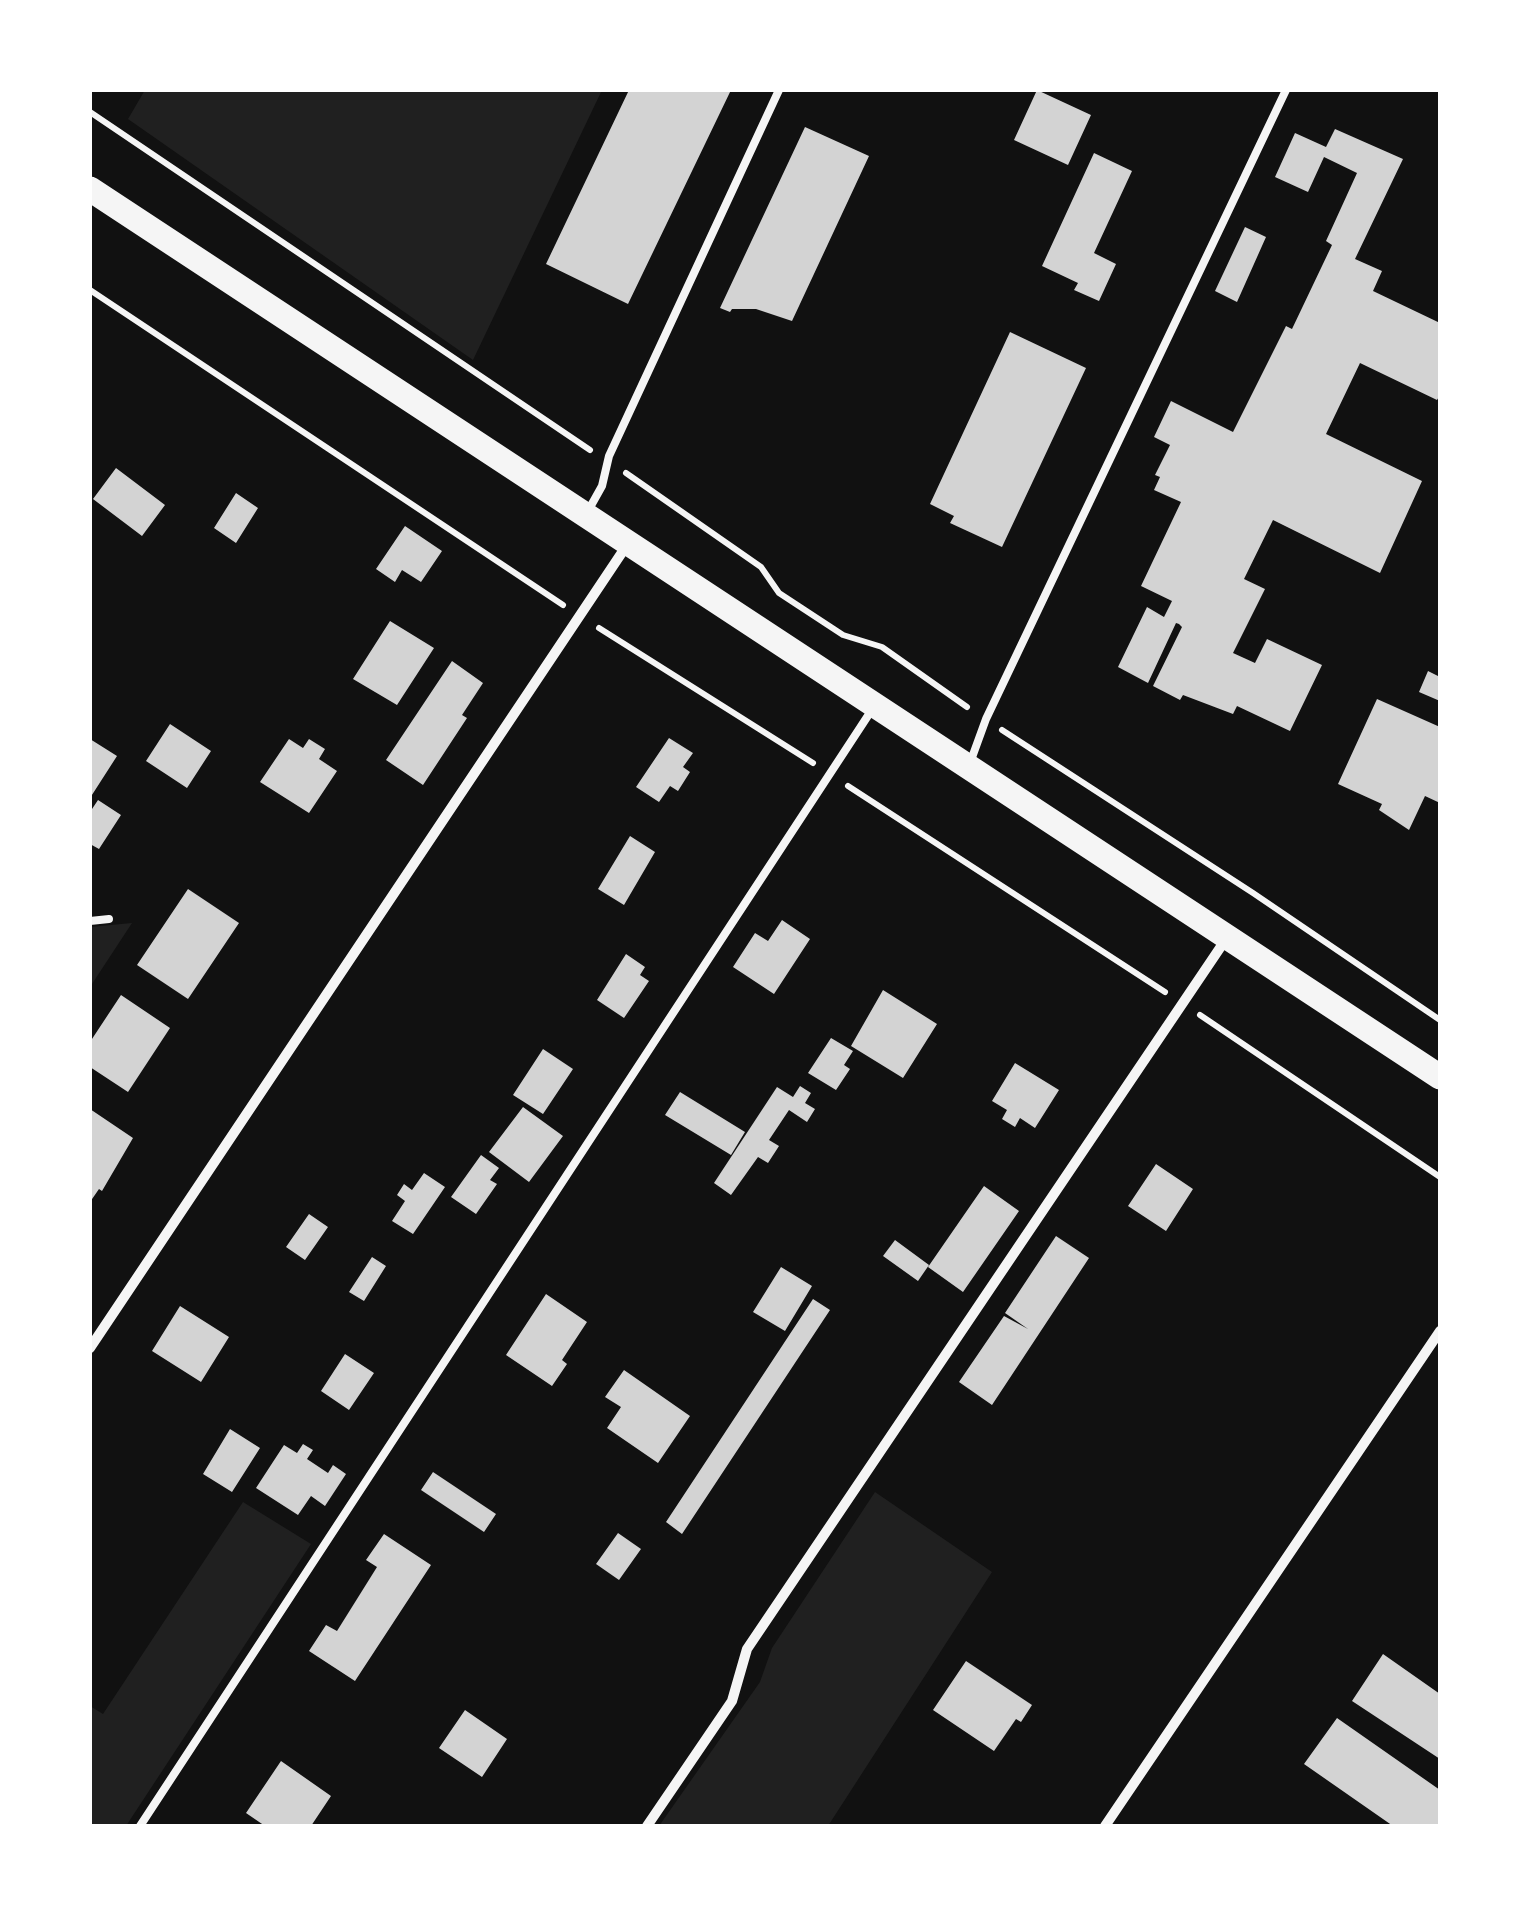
<!DOCTYPE html>
<html>
<head>
<meta charset="utf-8">
<style>
	body { margin:0 }
	#map { position:relative; width:1530px; height:1916px; overflow:hidden; background:#111; font-family:"Playfair Display",serif }
	canvas { display:block }
	.frame { position:absolute; inset:0; border:92px solid #fff; pointer-events:none }
</style>
</head>
<body>
<div id="map">
<canvas width="1530" height="1916"></canvas>
<div class="frame"></div>
</div>
<script>
const context = document.querySelector('canvas').getContext('2d');
context.lineJoin = 'round';
function fill(path, color) {
  context.fillStyle = color;
  context.fill(path, 'evenodd');
}
function strokePath(path, color, width, dash) {
  context.strokeStyle = color;
  context.lineWidth = width;
  context.lineCap = dash ? 'butt' : 'round';
  context.setLineDash(dash || []);
  context.stroke(path);
}
fill(new Path2D(`
	M145,90H602L473,360L128,119Z
	M132,923L90,987V927Z
	M875,1492L992,1572L828,1826H659L760,1682L772,1648Z
	M243,1502L311,1544L126,1826H90V1706L103,1714Z`), '#202020');
fill(new Path2D(`
	M629,90H731L628,304L546,264Z
	M1037,90L1091,115L1068,165L1014,140Z
	M805,127L869,156L792,321L756,309H732L730,312L720,308Z
	M1335,129L1403,159L1355,259L1382,271L1373,291L1440,323V395L1437,400L1360,363L1326,434L1422,481L1380,573L1273,520L1244,579L1265,589L1233,653L1255,663L1267,639L1322,665L1290,731L1237,706L1233,714L1183,695L1180,700L1153,686L1182,627L1179,624L1176,623L1148,683L1118,667L1147,607L1164,617L1172,601L1141,586L1181,502L1154,490L1160,477L1155,475L1170,445L1154,437L1171,401L1233,432L1286,326L1292,329L1332,245L1326,241L1357,173L1324,157L1308,192L1275,177L1295,133L1326,147Z
	M1094,153L1132,171L1094,253L1116,264L1099,301L1074,290L1078,283L1042,266Z
	M1245,227L1266,237L1237,302L1215,291Z
	M1010,332L1086,368L1002,547L950,523L954,516L930,504Z
	M116,468L165,505L142,536L93,499Z
	M236,493L258,508L236,543L214,528Z
	M405,526L442,551L421,582L402,570L395,582L376,569Z
	M390,621L434,648L397,705L353,679Z
	M452,661L483,683L462,715L467,718L423,785L386,760Z
	M1428,671L1440,677V701L1419,692Z
	M1377,699L1440,727V803L1425,796L1409,830L1379,810L1382,804L1338,784Z
	M170,724L211,751L187,788L146,761Z
	M669,738L693,753L683,767L690,772L678,791L670,786L659,802L636,787Z
	M90,739L117,756L90,798Z
	M289,739L303,748L309,739L325,749L319,759L337,771L309,813L260,782Z
	M98,800L121,815L99,849L90,844V812Z
	M630,836L655,852L624,905L598,889Z
	M188,889L239,923L188,999L137,965Z
	M782,920L810,939L774,994L733,967L755,933L768,941Z
	M626,954L645,967L640,975L649,981L624,1018L597,1000Z
	M883,990L937,1024L903,1078L851,1046Z
	M121,995L170,1028L128,1092L90,1067V1042Z
	M831,1038L853,1051L844,1065L850,1069L836,1090L808,1073Z
	M543,1049L573,1069L543,1114L513,1095Z
	M1015,1063L1059,1090L1035,1128L1020,1118L1015,1127L1002,1119L1007,1110L992,1101Z
	M800,1086L811,1093L805,1103L815,1109L807,1122L789,1110L769,1140L779,1146L768,1163L758,1157L731,1195L714,1183L777,1087L793,1097Z
	M680,1092L745,1132L731,1155L665,1115Z
	M523,1107L563,1136L529,1182L489,1152Z
	M90,1109L133,1138L102,1191L99,1189L90,1202Z
	M481,1155L499,1168L490,1180L497,1184L476,1214L451,1197Z
	M1156,1164L1193,1189L1166,1231L1128,1206Z
	M424,1173L445,1187L413,1234L392,1221L405,1201L397,1195L404,1184L412,1190Z
	M984,1186L1019,1211L963,1292L928,1267Z
	M309,1214L328,1227L305,1260L286,1247Z
	M1056,1236L1089,1258L992,1405L959,1382L1004,1316L1028,1329L1005,1313Z
	M895,1240L929,1265L918,1281L883,1256Z
	M372,1257L386,1266L364,1301L349,1292Z
	M781,1267L812,1286L785,1331L753,1312Z
	M546,1294L587,1322L562,1360L567,1364L552,1386L506,1355Z
	M813,1299L830,1310L682,1534L666,1522Z
	M180,1306L229,1337L201,1382L152,1351Z
	M345,1354L374,1373L349,1410L321,1391Z
	M624,1370L690,1416L658,1463L607,1428L621,1407L605,1397Z
	M230,1429L260,1448L232,1492L203,1474Z
	M303,1444L313,1450L307,1459L328,1473L333,1465L346,1474L325,1506L311,1496L298,1515L256,1488L284,1445L297,1453Z
	M433,1472L496,1514L484,1532L421,1490Z
	M618,1533L641,1549L619,1580L596,1564Z
	M384,1534L431,1565L355,1681L309,1651L326,1625L337,1631L377,1567L366,1560Z
	M1383,1654L1440,1694V1759L1352,1701Z
	M966,1661L1032,1705L1021,1722L1016,1719L994,1751L933,1710Z
	M465,1710L507,1739L482,1777L439,1748Z
	M1337,1718L1440,1790V1826H1393L1304,1764Z
	M281,1761L331,1796L311,1826H265L246,1813Z`), '#d3d3d3');
strokePath(new Path2D(`
	M90,112L590,450
	M90,290L563,605
	M626,473L761,567L779,593L843,635L882,647L967,707
	M599,628L813,763
	M1002,730L1253,893L1440,1020
	M848,786L1165,992
	M1200,1015L1440,1177`), '#f5f5f5', 6);
strokePath(new Path2D(`
	M588,511L602,486L609,456L779,90
	M970,763L986,719L1286,90
	M90,921L109,919
	M140,1826L873,708`), '#f5f5f5', 8);
strokePath(new Path2D(`
	M90,1348L629,542
	M647,1826L732,1701L747,1649L1226,939
	M1105,1826L1440,1331`), '#f5f5f5', 10);
strokePath(new Path2D(`
	M90,189L1440,1077`), '#f5f5f5', 25);
</script>
</body>
</html>
